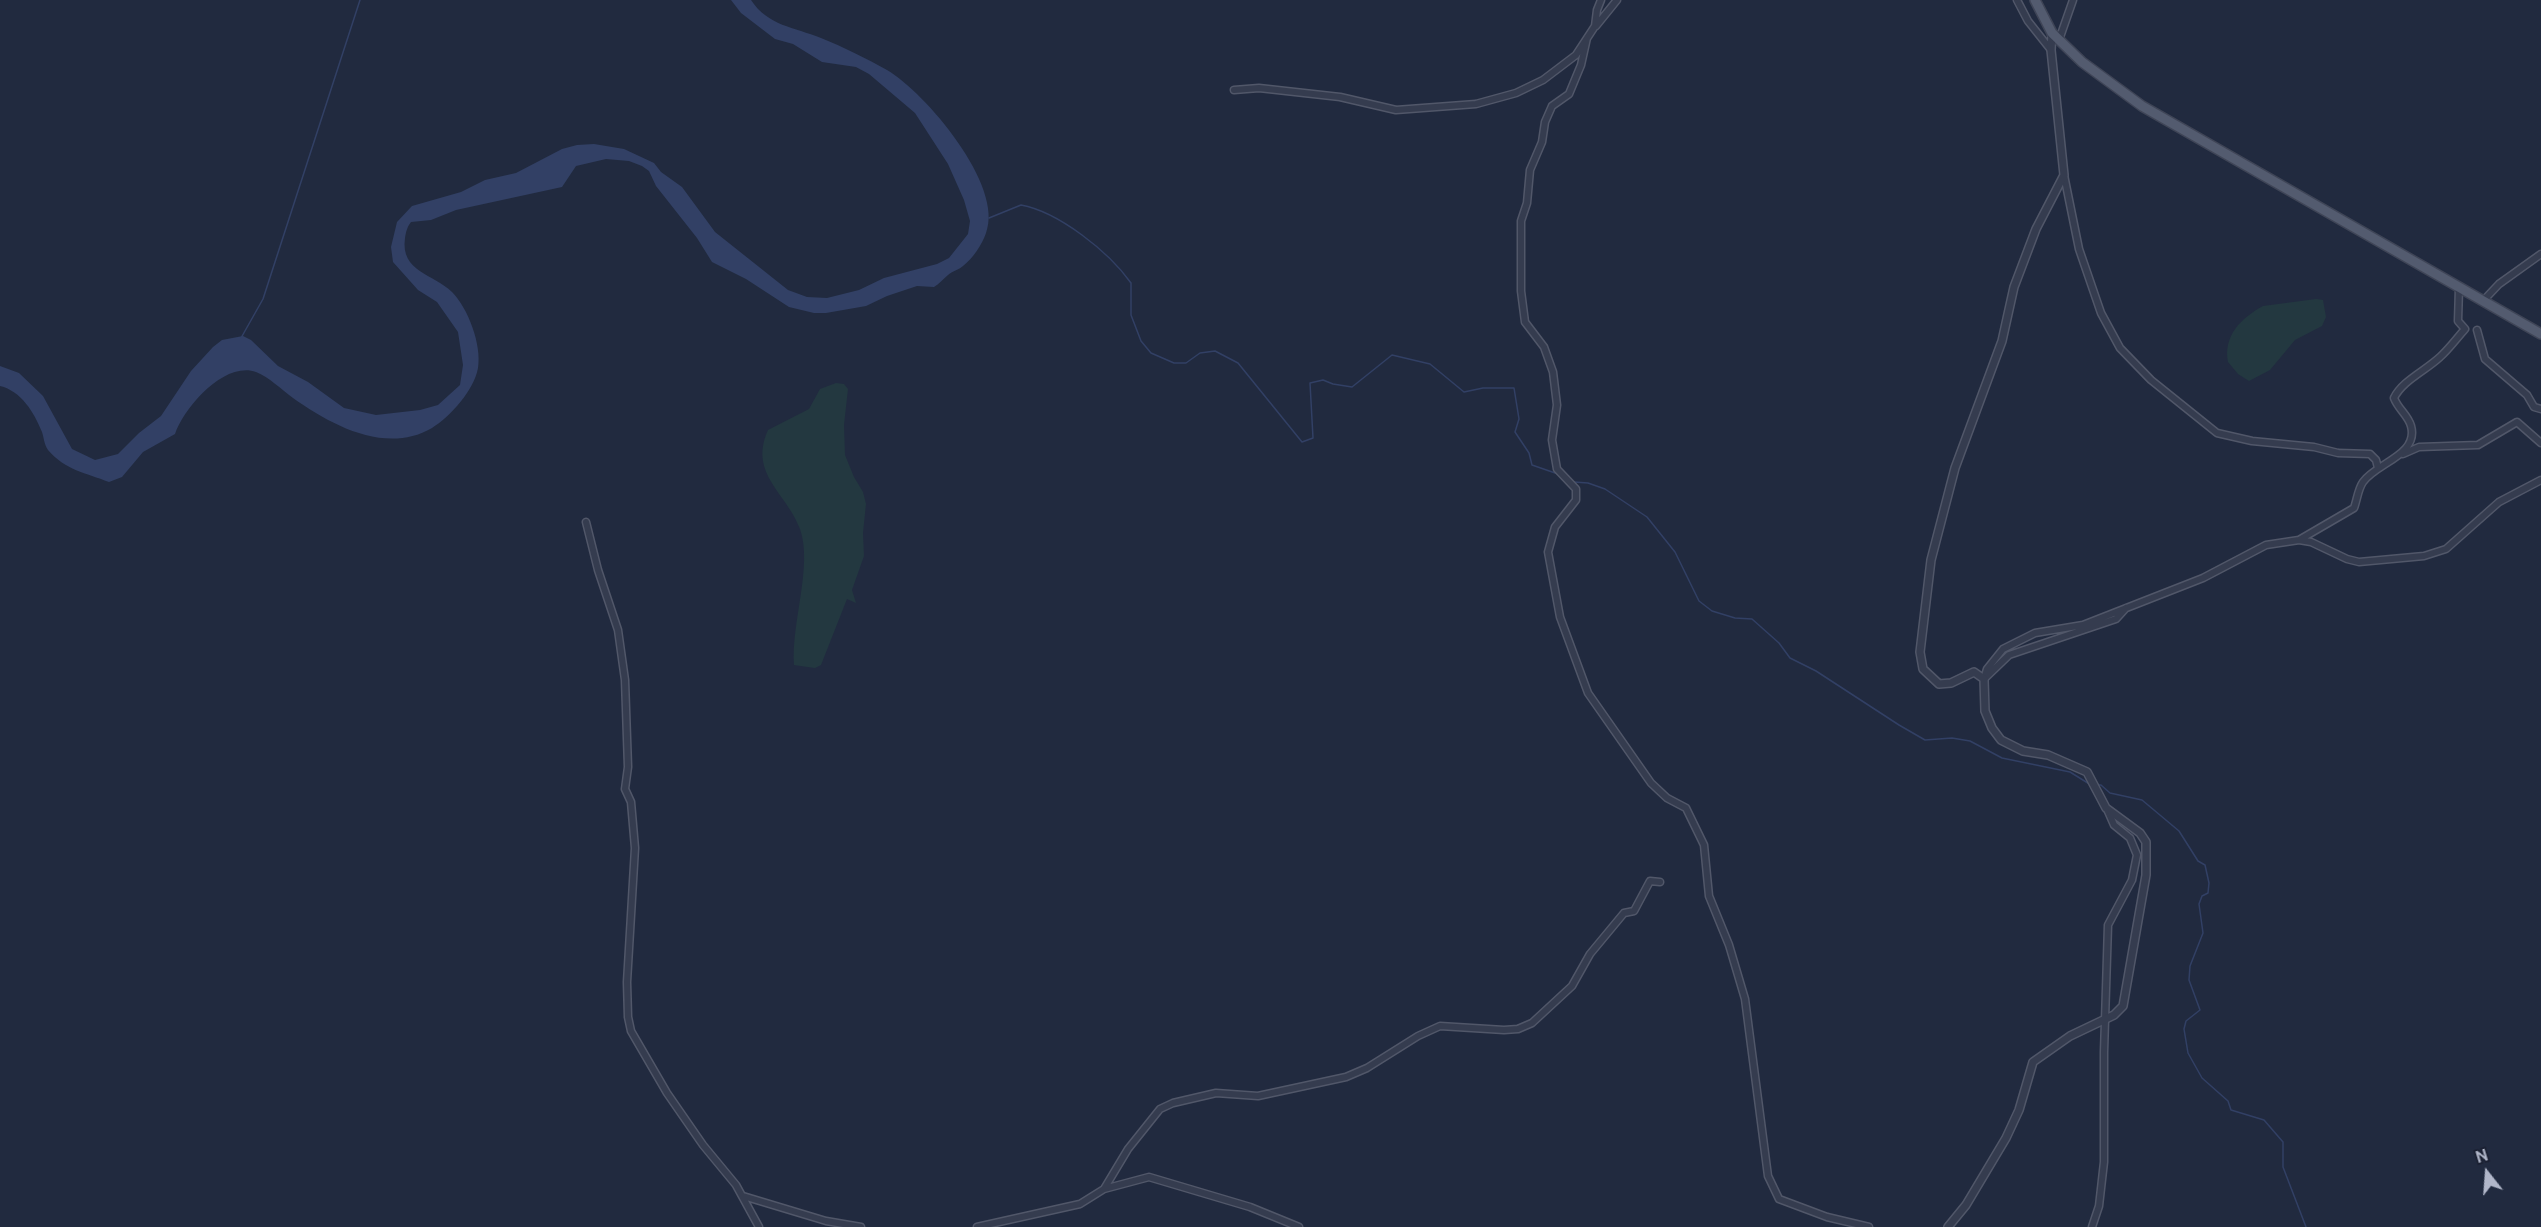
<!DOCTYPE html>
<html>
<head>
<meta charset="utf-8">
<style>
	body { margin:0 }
	#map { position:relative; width:2541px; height:1227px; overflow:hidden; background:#212a3f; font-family:Ubuntu,sans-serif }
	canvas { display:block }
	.north { position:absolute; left:2457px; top:1143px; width:60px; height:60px; -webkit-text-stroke:4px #1b2133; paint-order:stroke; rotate:343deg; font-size:16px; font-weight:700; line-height:24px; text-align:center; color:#b1b7ca }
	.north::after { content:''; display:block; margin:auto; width:21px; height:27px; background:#b1b7ca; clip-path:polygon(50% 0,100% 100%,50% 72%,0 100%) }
</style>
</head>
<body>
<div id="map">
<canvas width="2541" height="1227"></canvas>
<div class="north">N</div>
</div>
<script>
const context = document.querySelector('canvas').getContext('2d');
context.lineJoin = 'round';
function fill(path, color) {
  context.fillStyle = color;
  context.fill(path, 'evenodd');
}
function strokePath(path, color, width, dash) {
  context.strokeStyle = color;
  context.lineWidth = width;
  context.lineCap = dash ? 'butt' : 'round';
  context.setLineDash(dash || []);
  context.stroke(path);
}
fill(new Path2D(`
	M2316,299L2323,300L2326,317L2322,326L2295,340L2270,370L2249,381L2238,374L2228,362C2223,336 2241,318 2263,306Z
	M836,383L844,384L848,389L844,425L845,455L854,477L863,492L866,504L863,533L864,556L852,590L856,603L847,599L821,665L815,668L794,665C791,623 813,566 800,529C787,493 748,474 768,430L809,409L820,389Z`), '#233840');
fill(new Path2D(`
	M731,0H751C768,26 794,27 821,38C843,47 866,58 887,70C925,92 1005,186 986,233C982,245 973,258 963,266C959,270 952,271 948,275C943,279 939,284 934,287L917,286L887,296L866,306L826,313H814L789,307L746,279L712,262L697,238L656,186L649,171L642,166L629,161L606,159L576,166L562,187L456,210L431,220L411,222C407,227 406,232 405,238C400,272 434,274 452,292C468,308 482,345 478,368C474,390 451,416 432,428C386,455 331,425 293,398C282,390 269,377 256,372C224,361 184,408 175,434L143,452L122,477L109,482C86,473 65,470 48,450C44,444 44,438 42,432C34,412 21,391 0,386V366L19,373L43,396L72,449L95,460L118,454L139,433L161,416L191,371L213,347L222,340L243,336L251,340L278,366L308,382L344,408L376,415L420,410L438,405L460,385L463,365L458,332L437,302L418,290L393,262L391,247L397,222L412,206L461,192L485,180L516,173L562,149L577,145L594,144L624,149L654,163L661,172L682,187L715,232L788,290L807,297L827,298L859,290L884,278L937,264L949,258L968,234L970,221L964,200L948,164L915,113L869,74L856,67L822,62L793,44L775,39L741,13Z`), '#324065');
strokePath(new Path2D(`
	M989,218L1021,205C1059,212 1109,252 1131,283V315L1141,341L1151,353L1174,363H1186L1200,353L1215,351L1238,363L1302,442L1313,438L1310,383L1323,380L1333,384L1352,387L1392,355L1430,364L1464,392L1483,388H1514L1519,419L1515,432L1529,453L1532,465L1558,474
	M241,338L263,299L360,0
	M1574,482L1588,483L1605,489L1647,517L1675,552L1699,601L1712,611L1735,618L1752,619L1779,643L1790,658L1816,671L1899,725L1925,740L1952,738L1970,741L2002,758L2070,772L2091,785
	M2096,785H2101L2110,793L2142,800L2179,831L2198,861L2205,865L2209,883L2208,893L2202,896L2199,904L2203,933L2190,966L2189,980L2200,1010L2186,1021L2184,1029L2188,1053L2202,1078L2228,1101L2231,1110L2264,1120L2283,1142V1167L2306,1227`), '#324065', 1.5);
const minor = new Path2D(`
	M2017,0L2028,21L2051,50
	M1596,26L1617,0
	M1587,38L1581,65L1569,94L1552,106L1545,122L1542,142L1530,170L1527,203L1521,221V291L1525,322L1544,347L1553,372L1557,405L1552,440L1557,469L1576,489V500L1555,527L1548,552L1560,617L1588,693L1651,783L1667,798L1686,808L1704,845L1709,896L1729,945L1745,999L1768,1176L1779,1199L1827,1217L1869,1227
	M2059,40L2073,0
	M1234,90L1259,88L1340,97L1396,110L1476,104L1516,93L1543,80L1576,55L1595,26L1597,10L1601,0
	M2064,175L2079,249L2101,313L2120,348L2151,380L2217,433L2252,441L2314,447L2338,453L2370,454L2376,460L2378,468
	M2483,301L2499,284L2541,254
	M2477,330L2485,359L2527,395L2534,407L2541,409
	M2403,454L2419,447L2478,445L2517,422L2541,443
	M586,522L598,570L618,630L625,680L628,767L625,789L631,802L635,848L627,982L628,1017L631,1031L667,1093L703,1145L736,1185L759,1227
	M2299,540L2354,508C2357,500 2358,489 2363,482C2376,463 2419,455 2411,426C2408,415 2398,409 2394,398C2402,381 2425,371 2440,357C2449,349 2457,338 2465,329L2458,321L2459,288
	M2126,608L2116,619L2009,655L1984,679L1987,669L2003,649L2035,633L2083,625L2203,578L2266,545L2299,540L2311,542L2347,559L2359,562L2424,556L2446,549L2499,502L2541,480
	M1104,1189L1128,1149L1160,1109L1173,1103L1216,1093L1258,1096L1346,1077L1367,1068L1418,1036L1440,1026L1504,1030L1518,1029L1532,1023L1572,986L1590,954L1624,913L1634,911L1650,881L1660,882
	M743,1196L826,1221L861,1227
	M977,1227L1080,1204L1104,1189L1149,1177L1250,1207L1299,1227
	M2092,1227L2099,1206L2104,1162V1052L2108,925L2132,880L2137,855L2130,838L2114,825L2107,809`);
const tertiary = new Path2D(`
	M1948,1227L1966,1205L2006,1138L2019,1110L2033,1062L2070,1036L2114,1015L2123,1006L2146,875V842L2140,833L2106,808L2087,772L2048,755L2023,751L2001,740L1992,728L1985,711L1984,679L1974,672L1951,683L1939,684L1923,669L1920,652L1931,560L1955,468L2002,341L2014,287L2036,229L2064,175L2051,50L2052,33`);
const primary = new Path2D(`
	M2035,0L2052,33L2082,62L2142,106L2541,334`);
strokePath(minor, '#515769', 9);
strokePath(tertiary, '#515769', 10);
strokePath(primary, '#3f4557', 12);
strokePath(minor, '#353c4f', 6);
strokePath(tertiary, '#353c4f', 7);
strokePath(primary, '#535b6f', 9);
</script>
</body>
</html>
